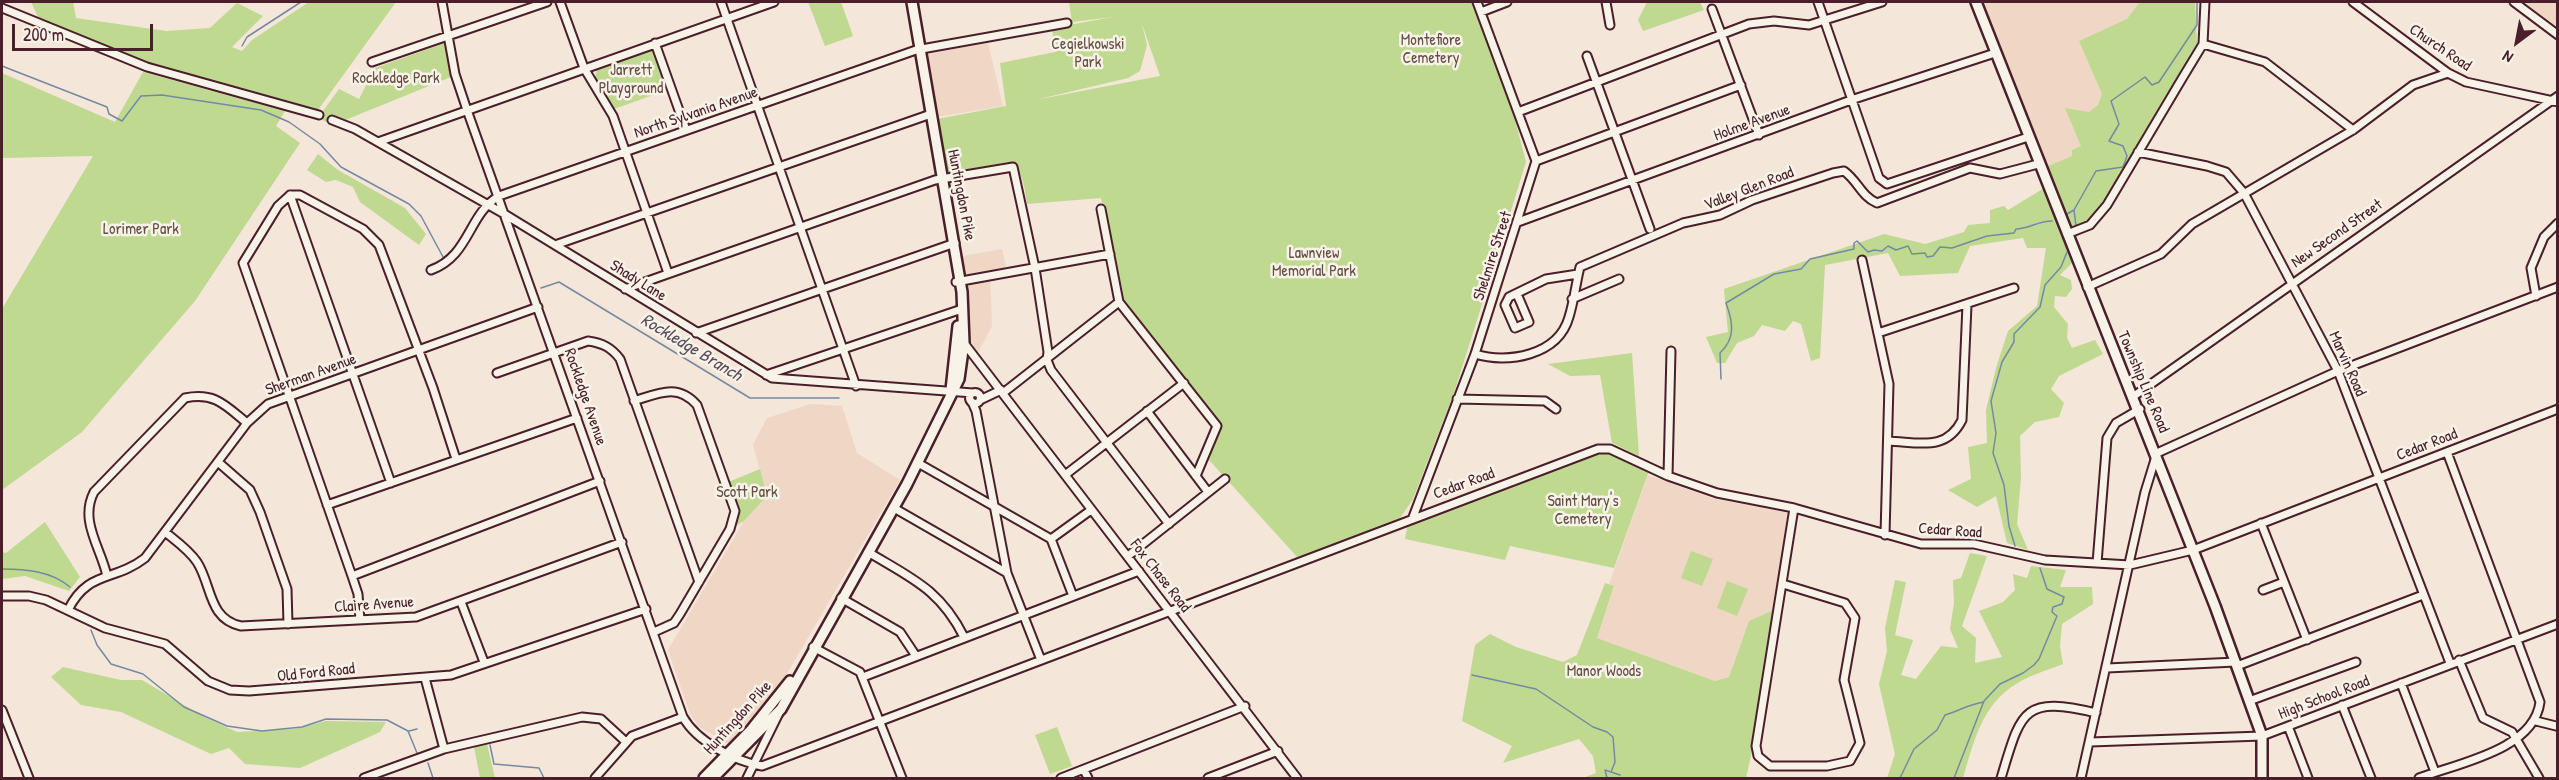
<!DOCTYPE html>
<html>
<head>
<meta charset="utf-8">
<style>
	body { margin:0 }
	#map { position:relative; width:2559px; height:780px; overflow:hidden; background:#f4e6d8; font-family:"Patrick Hand",sans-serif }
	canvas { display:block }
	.frame { position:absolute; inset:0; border:3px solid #4a1f2b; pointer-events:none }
	.north { position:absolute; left:2487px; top:12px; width:60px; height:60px; -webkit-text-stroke:4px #f7f3e8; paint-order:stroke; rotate:212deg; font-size:16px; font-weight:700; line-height:24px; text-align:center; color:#4a1f2b }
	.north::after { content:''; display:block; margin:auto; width:21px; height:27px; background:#4a1f2b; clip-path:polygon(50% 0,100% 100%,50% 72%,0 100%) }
	.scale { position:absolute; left:12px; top:24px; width:141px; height:27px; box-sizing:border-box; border:3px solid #4a1f2b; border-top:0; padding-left:8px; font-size:18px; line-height:21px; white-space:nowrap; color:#4a1f2b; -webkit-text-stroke:4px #f7f3e8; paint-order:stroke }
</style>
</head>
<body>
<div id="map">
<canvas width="2559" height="780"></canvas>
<div class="frame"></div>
<div class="north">N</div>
<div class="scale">200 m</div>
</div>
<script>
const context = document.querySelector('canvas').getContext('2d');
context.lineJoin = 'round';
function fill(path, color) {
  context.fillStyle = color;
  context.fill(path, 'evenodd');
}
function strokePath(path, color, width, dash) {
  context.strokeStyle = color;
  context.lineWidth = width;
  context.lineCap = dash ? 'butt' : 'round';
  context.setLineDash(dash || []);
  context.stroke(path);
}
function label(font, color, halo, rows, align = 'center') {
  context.font = font + ' "Patrick Hand",sans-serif';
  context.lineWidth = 5;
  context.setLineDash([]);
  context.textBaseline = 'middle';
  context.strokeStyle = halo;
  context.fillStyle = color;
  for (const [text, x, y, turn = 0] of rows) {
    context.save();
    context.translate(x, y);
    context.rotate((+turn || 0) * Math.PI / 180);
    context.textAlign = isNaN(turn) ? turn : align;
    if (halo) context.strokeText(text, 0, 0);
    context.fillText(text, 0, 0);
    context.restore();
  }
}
fill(new Path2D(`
	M1983,2H2150L2080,155L2052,179Z
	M2521,2H2557V30Z
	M988,43L1003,106L937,117L927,54Z
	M1002,249L1006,266L1003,271L990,273L992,326L978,353L970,341L962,256Z
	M811,404L842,406L857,453L900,480L781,684L745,728L728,744L698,726L690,714L668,650L744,521L767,496L753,445L767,418Z
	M1648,475L1715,499L1793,514L1780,607L1749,621L1729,677L1715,681L1597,638L1614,587L1609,584Z`), '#f0d7c5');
fill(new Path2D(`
	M31,2H73L76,18L166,31L210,28L237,3L263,16L232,47L242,51L252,40L309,2H396L318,110L131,58L38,17Z
	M808,2H841L853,36L825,46Z
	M1069,2H1474L1511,105L1526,162L1478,317L1454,393L1413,499L1400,518L1299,559L1209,460L1221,424L1121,296L1101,198L1027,204C1025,190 1023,169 1010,162L946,173L937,119L1006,106L1000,63L1055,52L1052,28L1113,17L1072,22ZM1142,24L1160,76L1035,100L1128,78L1140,71L1147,45Z
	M1647,2H1700L1704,10L1643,31L1638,20Z
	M2140,2H2195L2197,43L2104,201L2090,220L2073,229L2072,263L2060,275L2071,280L2072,289L2066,297L2055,296L2054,307L2068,324L2067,338L2072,348L2095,340L2103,354L2059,376L2051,389L2064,403L2059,417L2035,422L2020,436L2021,478L2017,524L2028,550L2007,543L1996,496L1977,507L1948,490L1971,479L1968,447L1987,443L1986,410L1996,368L2008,331L2037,306L2046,248H2027L2023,238L1970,246L1958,273L1900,276L1888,253L1825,265L1820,358L1811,361L1801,324L1793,321L1785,331L1762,325L1754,336L1737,343L1725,363H1717L1706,337L1728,332L1724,289L1884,234L1925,244L1964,232L1968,225L1990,223V210L2004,206L2008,210L2051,184L2046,167L2072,156V150L2081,146L2065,108L2089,112L2098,105L2102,94L2079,41L2127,19Z
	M445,43L451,77L333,125L318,118L339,89L359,99L375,68Z
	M654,49L670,89L614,109L595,78L597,69Z
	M143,72L285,111L276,126L300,143L195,301L82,432L2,490V309L93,156L2,158V73L115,122Z
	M318,154L338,170L405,208L426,234L419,245L360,202L353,187L336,180L326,182L307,170Z
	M1632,353L1639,456L1612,443L1600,375L1570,376L1548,364Z
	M1598,453H1609L1649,471L1614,568L1510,546L1505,560L1405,539L1408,523Z
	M760,469L767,496L744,521L730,529L735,511L726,483Z
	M45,522L80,577L69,591L25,576L2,579V552L6,553Z
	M1691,551L1713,559L1702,586L1681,578Z
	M1970,553L1987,556L1962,626L1976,638L1975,663L2002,657L1979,611L2003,602L2015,590L2013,574L2027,578L2031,566L2066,570L2060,587H2092L2093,604L2062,624L2060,646L2063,664C2048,670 2030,675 2016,684C1982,704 1973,744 1963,778H1887L1895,754L1879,684L1887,651L1885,628L1895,580L1906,582L1895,635L1913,640L1901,675L1916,679L1941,646L1958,648L1950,629L1954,603L1953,580L1961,578Z
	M1727,581L1748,589L1737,616L1717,608Z
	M1605,583L1614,586L1597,638L1715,681L1729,677L1749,621L1780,607L1763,701L1746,778H1583L1596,773L1593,756L1579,739L1503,763L1512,746L1462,721L1475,645L1490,634L1516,647L1563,662L1577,655Z
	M63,667L121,680H142L204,717L237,732L294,729L326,721L386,722L380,732L300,768L245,764L229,748L211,754L121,712L81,705L51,677Z
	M1057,727L1072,766L1050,774L1035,735Z
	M487,744L495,778H480L474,747Z`), '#bfd990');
strokePath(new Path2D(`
	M242,46L247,37L301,2
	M2,66L107,107L109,114L122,121L141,96L162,95L261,110L289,122L320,144L341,167L409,204L421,216L443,257
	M2067,214L2074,210
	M2076,226L2074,210L2096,171L2123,167L2127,156L2123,146L2109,141L2119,124L2111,101L2145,77L2152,85L2159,82L2197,25V2
	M541,288L559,282L750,398H839
	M1721,379L1720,353C1736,338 1733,322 1726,303L1774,274L1801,269L1810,259L1854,249V243L1857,241L1868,252L1874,250L1882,251L1888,246L1896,250L1908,246L1912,254L1925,253L1927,257L1933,256L1940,247L1952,248L1987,236L2014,233L2016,229C2028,229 2038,221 2052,221
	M2015,546L2009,526L2004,485L1993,453L1996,433L1991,401L2002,362L2014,342V334L2040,307L2045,285L2061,267L2067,252
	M2,569C26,569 51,571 70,587
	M91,630L97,645L111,664L143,674L184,707L227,726L262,731L302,727L326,719L387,720L408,731L417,753
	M1472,675L1536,689L1593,727L1607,732L1613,737L1615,762L1611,772
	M409,731L417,729
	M490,745L494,764L539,768L544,778
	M428,763L433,778
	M1607,778L1605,770L1620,775
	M1900,778L1914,749L1937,730L1945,715C1959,711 1969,704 1984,702
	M1954,778L1984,701L2000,684L2023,673L2034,665L2039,659L2057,616L2052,612L2053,607L2062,604L2064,597L2047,589L2040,568`), '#748aa2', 1.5);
const minor = new Path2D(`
	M442,2L455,74L467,110L683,717C697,742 735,761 762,766L1598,449H1610L1668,476L1717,493L1794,508L1921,544H1974L2045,560L2130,565L2193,550L2558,409
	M560,2L584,68L613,116L668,273
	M721,2L856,386
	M1606,2L1610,25
	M1818,2L1879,178L1887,184L2028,137
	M2353,2L2448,73L2466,82L2558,102
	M2514,2L2558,35
	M2,8L147,67L319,115
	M1712,9L1759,135
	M1481,12L1507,2
	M655,43L686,130
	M2203,44L2265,62L2353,130
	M1587,56L1650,229
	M372,62L547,2
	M1518,112L1749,24L1774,21L1809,25L1882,2
	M332,120L355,129L506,215L772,378L973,393
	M378,142L774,2
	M2138,152L2207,166L2226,172L2244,193L2338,371L2450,663
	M1536,161L1741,85
	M290,195L278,206L243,263L352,576L358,594L360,620
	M290,195H300L363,229L379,245L433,388L456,459
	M290,195L391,483
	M1101,209L1119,302L1217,426L1196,476
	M1518,222L1851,100L1995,53
	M2067,234L2090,225L2107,205L2183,77L2203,44L2205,2
	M555,245L931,114
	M1862,260L1889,384L1885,535
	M431,270C470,256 468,214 499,196L916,50L1067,23
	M956,282L1110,254
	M2087,287L2161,254L2192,224L2353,130L2413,85L2448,73
	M625,289L935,180L1013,167L1035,268L1048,352L1047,360L1051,370L1169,524
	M1517,294L1529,322L1515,328L1505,305L1509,297L1546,279L1578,274
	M2536,296L2531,268L2544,237L2558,223
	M1572,299L1619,279
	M696,333L955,243
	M1878,333L2014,288
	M964,343L1297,778
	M1475,354C1507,364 1558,356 1569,317C1574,301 1576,283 1580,267L1683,223L1720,215L1752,200L1833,173L1844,171C1858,181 1861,196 1877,203L1970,168L2000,174L2038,164
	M497,373L588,341C602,343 611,347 620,359L699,582
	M766,375L959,310
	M969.5 398a5.5 5.5 0 1 1 11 0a5.5 5.5 0 1 1-11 0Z
	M1003,393L1119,302
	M2134,396L2558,96
	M1457,399L1545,401L1556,409
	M980,400L1001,390
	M634,401C659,393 678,383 697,405L735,511L730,529L680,614L674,623L654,632
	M972,402L976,411L1007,573L1041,660
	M1147,411L1208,492
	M1888,441C1919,442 1946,452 1962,420L1967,305
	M218,462L250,490L260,512L287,589L288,624
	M918,463L1051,539L1073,596
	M1065,475L1184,383
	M1668,476L1671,351
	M327,505L577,418
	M894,508L1007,573
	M1413,517L1475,354L1536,161L1477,2
	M2261,523L2307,640
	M165,532C176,541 189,550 197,562C212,585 208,619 241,626L416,617L622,542
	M1051,539L1091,510
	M868,552C911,578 940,589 964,637
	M1128,556L1225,479
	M2097,563L2107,438L2116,423L2140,409
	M107,576C101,548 79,521 94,492L185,398C215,392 225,405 247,423
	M352,576L600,481
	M1783,584L1845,603L1855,618L1844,680L1860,743L1850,761L1827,766H1770L1758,756L1756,746L1794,508
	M2263,590L2284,582
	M2,596H29L46,600L105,628L165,644L208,681L230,690L249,691L451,675L646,609
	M841,598L900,632L916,656
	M461,602L484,662
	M68,610C88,570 114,582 145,558L247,423L268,404L538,307
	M813,647L860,672L902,778
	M2459,660L2483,718L2512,732L2539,778
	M2237,666L2423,595
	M2107,668L2236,662
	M863,677L1139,571
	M425,678L444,749
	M2401,683L2435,772
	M2249,701L2356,662
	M2342,705L2371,778
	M2,710L29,778
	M2536,721L2556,726
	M2288,726L2308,778
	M2090,742L2262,736L2558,624
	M1084,770L1088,778
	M364,778L444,749L582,717L601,719L626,742
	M595,778L632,736L683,717
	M747,778L780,711
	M1061,778L1245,706
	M1208,778L1278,751
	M2001,778C2021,712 2022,695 2096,713
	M2081,778L2145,492L2157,453L2338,371L2558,287
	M2419,778C2458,763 2534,750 2540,702L2447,452`);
const major = new Path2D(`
	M1976,2L2215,606L2262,736V778
	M951,390L958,326
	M704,778L750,731L790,681
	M713,778L781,709L907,484L959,379L964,343L962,292L912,2`);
strokePath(minor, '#4a1f2b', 11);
strokePath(major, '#4a1f2b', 14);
strokePath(minor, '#f7f3e8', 7);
strokePath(major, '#f7f3e8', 9);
label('16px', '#674e44', '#f7f3e8', [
	["Montefiore",1431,41],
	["Cemetery",1431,59],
	["Cegielkowski",1088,45],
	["Park",1088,63],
	["Jarrett",631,71],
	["Playground",631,89],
	["Rockledge Park",396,79],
	["Lorimer Park",141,230],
	["Lawnview",1314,254],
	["Memorial Park",1314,272],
	["Scott Park",747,493],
	["Saint Mary's",1583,502],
	["Cemetery",1583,520],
	["Manor Woods",1604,672]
]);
label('16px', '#4a1f2b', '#f7f3e8', [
	["Church Road",2440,48,34],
	["North Sylvania Avenue",696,113,-19],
	["Holme Avenue",1752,123,-20],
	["Valley Glen Road",1749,189,-21],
	["Huntingdon Pike",961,195,79],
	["New Second Street",2337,234,-35],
	["Shelmire Street",1493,256,-72],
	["Shady Lane",638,281,32],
	["Marvin Road",2347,364,66],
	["Sherman Avenue",311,375,-20],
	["Township Line Road",2143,382,67],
	["Rockledge Avenue",585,397,71],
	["Cedar Road",2427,445,-21],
	["Cedar Road",1464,484,-20],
	["Cedar Road",1950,531,4],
	["Fox Chase Road",1160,576,52],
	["Claire Avenue",374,605,-4],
	["Old Ford Road",316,673,-6],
	["High School Road",2324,698,-21],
	["Huntingdon Pike",738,718,-48]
]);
label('italic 18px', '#5c4c5c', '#f7f3e8', [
	["Rockledge Branch",691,348,31]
]);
</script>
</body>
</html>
